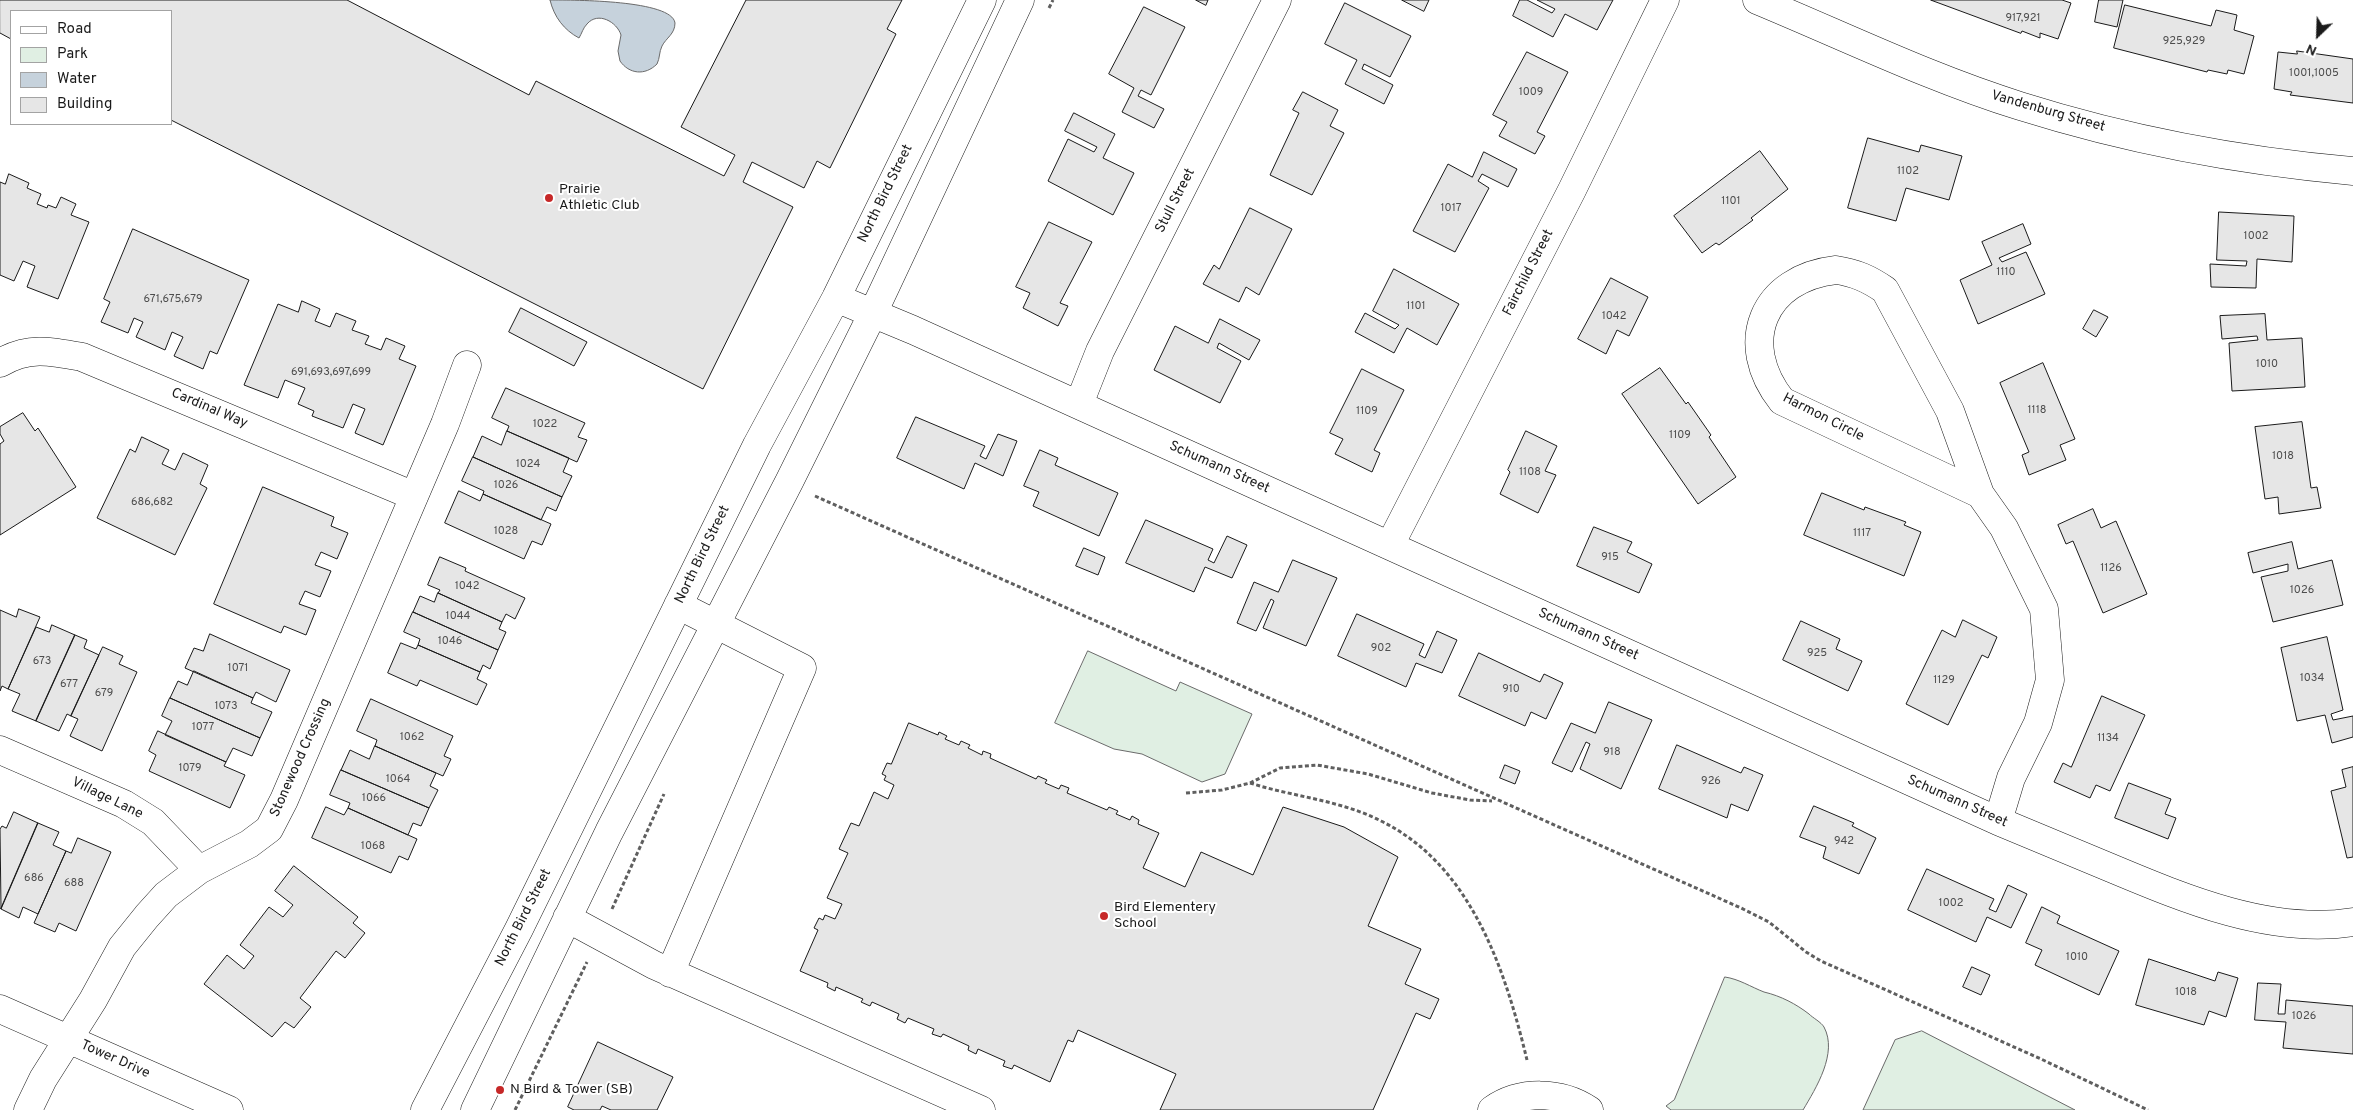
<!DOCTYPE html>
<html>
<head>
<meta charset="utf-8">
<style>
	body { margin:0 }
	#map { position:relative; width:2353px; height:1110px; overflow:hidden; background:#fff; font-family:Overpass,sans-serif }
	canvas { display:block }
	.legend { position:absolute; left:10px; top:10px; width:162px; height:115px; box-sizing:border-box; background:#fff; border:1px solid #a3a3a3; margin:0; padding:6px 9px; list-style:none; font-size:15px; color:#1a1a1a }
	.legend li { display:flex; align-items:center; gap:10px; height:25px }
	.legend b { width:25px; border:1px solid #a3a3a3 }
	.north { position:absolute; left:2293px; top:10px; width:50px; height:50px; -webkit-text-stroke:4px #fff; paint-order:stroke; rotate:204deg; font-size:14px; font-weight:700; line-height:20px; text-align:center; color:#1a1a1a }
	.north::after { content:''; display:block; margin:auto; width:18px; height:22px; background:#1a1a1a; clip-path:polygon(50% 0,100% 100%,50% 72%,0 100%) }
</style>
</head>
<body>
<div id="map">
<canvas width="2353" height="1110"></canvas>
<ul class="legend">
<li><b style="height:6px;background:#fff"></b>Road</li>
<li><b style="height:14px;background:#e0efe3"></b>Park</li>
<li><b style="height:14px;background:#c6d2dc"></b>Water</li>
<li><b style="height:14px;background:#e6e6e6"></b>Building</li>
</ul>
<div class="north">N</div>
</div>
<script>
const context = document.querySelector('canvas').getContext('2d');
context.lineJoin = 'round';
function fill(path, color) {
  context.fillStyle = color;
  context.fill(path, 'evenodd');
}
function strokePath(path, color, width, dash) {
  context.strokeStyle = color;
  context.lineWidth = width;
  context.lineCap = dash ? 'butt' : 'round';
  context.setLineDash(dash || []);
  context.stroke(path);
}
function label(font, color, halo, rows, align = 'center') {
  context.font = font + ' Overpass,sans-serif';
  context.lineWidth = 4;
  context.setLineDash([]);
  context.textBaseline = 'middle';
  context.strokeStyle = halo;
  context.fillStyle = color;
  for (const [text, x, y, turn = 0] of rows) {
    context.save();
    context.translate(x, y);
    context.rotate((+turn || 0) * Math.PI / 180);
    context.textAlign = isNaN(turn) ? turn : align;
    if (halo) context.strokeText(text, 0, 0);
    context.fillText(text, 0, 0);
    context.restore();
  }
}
const green = new Path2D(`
	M1088,651L1176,691L1180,682L1252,714L1225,774L1202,782L1142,754L1114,749L1055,723Z
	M1725,977C1739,979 1751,987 1764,992C1781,996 1796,1004 1809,1014C1813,1018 1821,1022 1824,1027C1838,1053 1816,1088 1803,1110H1671L1666,1106L1674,1100Z
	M1922,1031L2075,1110H1863L1895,1040Z`);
fill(green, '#e0efe3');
strokePath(green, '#6a6a6a', 1);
const water = new Path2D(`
	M550,0C575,0 672,0 675,23C675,34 666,38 662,46C659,52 660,58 657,64C645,76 629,74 620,61L618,51L621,35C617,22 598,11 587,24C583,28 582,33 579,38C564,30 554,17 550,0Z`);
fill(water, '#c6d2dc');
strokePath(water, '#6a6a6a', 1);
const building = new Path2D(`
	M0,0H347L529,95L536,81L724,176L735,155L681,127L746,0H902L887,29L896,34L830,168L817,161L804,188L752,162L743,182L793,207L703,389L171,120V11H11V39L0,33Z
	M1196,0H1208L1206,5Z
	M1402,0H1429L1424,11Z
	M1520,0H1527L1552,13L1555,9L1537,0H1613L1597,30L1565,14L1553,37L1513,16Z
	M1931,0H2062L2071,3L2058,39L2040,33V38L2022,31L2021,33Z
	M2099,0H2123L2117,27L2095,22Z
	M1345,3L1411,36L1390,77L1364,64L1362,69L1393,85L1384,104L1345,84L1357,60L1325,44Z
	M2125,5L2211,26L2216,10L2237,15L2234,30L2254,36L2244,74L2228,70L2227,74L2208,70L2207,72L2114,48Z
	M1144,7L1185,27L1151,95L1141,90L1138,96L1164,109L1154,128L1122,112L1134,88L1109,74Z
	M2297,51L2353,59V103L2290,95L2292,92L2274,89L2278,52L2297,54Z
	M1527,52L1568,72L1537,132L1545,136L1535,154L1499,136L1507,122L1493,115Z
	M1303,92L1338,110L1330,126L1344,133L1312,195L1270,175L1299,113L1293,110Z
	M1074,113L1115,134L1103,158L1134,173L1113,215L1048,181L1068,139L1094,152L1097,147L1065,131Z
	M1868,138L1919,152L1921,145L1962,156L1949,200L1906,188L1896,221L1848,208Z
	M1760,151L1788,189L1751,218L1753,220L1719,245L1716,243L1702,253L1674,216Z
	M1484,152L1517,169L1508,187L1482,174L1478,181L1489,188L1455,252L1413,231L1448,164L1472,177Z
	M9,174L29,183L27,188L41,194L37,204L47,208L48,205L56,208L61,197L76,204L71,215L89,222L58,299L27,287L35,266L23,261L14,281L0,275V182L5,184Z
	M1250,208L1292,229L1259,295L1246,287L1239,302L1203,284L1214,265L1219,269Z
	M2219,212L2294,216L2292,262L2257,259L2256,288L2211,287L2210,264L2246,266L2247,261L2217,260Z
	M1049,222L1092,242L1060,303L1068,306L1058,326L1023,308L1030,293L1016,287Z
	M2023,224L2031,244L1999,258L2002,262L2026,252L2045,294L1978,324L1960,280L1992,265L1982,242Z
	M133,229L249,280L217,354L210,351L203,369L174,356L183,337L172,332L165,350L136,337L143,322L134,318L128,333L101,322L110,302L104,299Z
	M1394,269L1459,304L1437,345L1407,328L1394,353L1355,332L1365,313L1395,329L1399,325L1373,311Z
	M1611,278L1648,297L1629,336L1617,330L1606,354L1578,339Z
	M302,301L320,309L315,321L330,327L336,313L356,321L352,330L369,336L365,344L381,350L386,338L405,346L399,359L416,366L383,445L355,433L365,409L353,404L343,428L312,416L314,411L298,404L305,388L285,380L278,398L244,385L278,304L298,312Z
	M521,308L587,342L574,366L509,332Z
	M2094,310L2108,317L2096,337L2083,329Z
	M2265,314L2267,340L2302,338L2305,387L2232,391L2229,343L2258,340L2257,336L2222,339L2220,316Z
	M1220,319L1260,340L1249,360L1219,343L1217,348L1241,361L1220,403L1154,370L1175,326L1208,343Z
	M2043,363L2075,439L2060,445L2066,460L2029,475L2022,455L2029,452L2000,383Z
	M1660,368L1686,404L1688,402L1711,435L1709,437L1736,477L1698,504L1622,394Z
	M1362,369L1404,390L1374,450L1380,453L1372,472L1335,454L1343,439L1330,433Z
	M506,388L585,423L578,437L587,440L577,462L507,431L509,426L492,418Z
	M23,413L35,431L38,428L76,487L0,535V444L4,441L0,434V427Z
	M916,417L985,446L980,456L986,459L998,434L1017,441L1003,476L975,463L964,489L897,458Z
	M2302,422L2311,488L2317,487L2321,508L2279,514L2278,497L2265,499L2255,427Z
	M507,431L569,458L563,472L572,476L562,497L473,457L482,436L501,445Z
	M1526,431L1557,446L1545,471L1556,475L1538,513L1500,494L1510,472L1508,470Z
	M142,437L169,450L162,464L175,470L183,453L208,465L200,484L207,488L175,555L97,518L130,449L135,452Z
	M1040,450L1058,458L1055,465L1118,493L1099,536L1033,506L1039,492L1024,486Z
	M473,457L562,497L556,511L547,507L541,520L483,494L484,491L462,481Z
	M263,487L334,517L331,526L348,533L337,559L321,552L315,565L331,571L320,597L305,591L299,604L316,610L306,635L284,626L281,633L214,604Z
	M459,491L480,501L483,494L551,524L542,545L532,541L524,559L445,523Z
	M1822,493L1864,510L1865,507L1906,522L1904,525L1921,532L1904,576L1804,535Z
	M2093,509L2101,528L2116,521L2147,594L2103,613L2073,541L2066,544L2058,525Z
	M1146,520L1213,549L1208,560L1214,563L1227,536L1247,545L1232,578L1205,567L1194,592L1126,563Z
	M1594,527L1632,542L1627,552L1652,564L1639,593L1577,566Z
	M2292,542L2298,569L2332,560L2343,605L2273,622L2261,577L2288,571V564L2253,573L2248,553Z
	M1084,548L1105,557L1098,575L1076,566Z
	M440,557L466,568L465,571L525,598L515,619L506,614L502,622L438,593L440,590L428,585Z
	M1293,560L1337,578L1306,646L1263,628L1274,601L1271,599L1256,631L1237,623L1254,582L1278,592Z
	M438,593L502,622L499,629L506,632L498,650L413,612L420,596L434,602Z
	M19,609L40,617L8,689L2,686L0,691V610L16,617Z
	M413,612L498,650L490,669L483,665L480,672L418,645L420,639L404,632Z
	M1357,614L1424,644L1419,655L1425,658L1437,631L1457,640L1442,673L1416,663L1406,687L1338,656Z
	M1963,620L1997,637L1988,658L1982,655L1948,725L1906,704L1942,630L1955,637Z
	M1801,621L1840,639L1836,649L1862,661L1848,691L1783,660Z
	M52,625L75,635L36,721L12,711L20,694L8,689L36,627L49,632Z
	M210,634L290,670L276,702L256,692L253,698L185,668L194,648L203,651Z
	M75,635L87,640L84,648L99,655L71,716L67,714L59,731L36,721Z
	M2327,637L2343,710L2331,714L2333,720L2353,716V737L2332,743L2325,715L2297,721L2281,648Z
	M401,643L416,649L418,645L480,672L477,679L487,684L477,705L420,680L417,686L388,673Z
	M103,647L123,656L119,664L137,672L102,751L70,736L78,719L71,716Z
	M1479,653L1540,682L1544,674L1563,683L1546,719L1531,712L1525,726L1459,696Z
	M194,671L253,698L251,703L272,712L260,738L170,698L178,681L187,685Z
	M2102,696L2145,715L2110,791L2096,785L2090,798L2054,782L2063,763L2071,767Z
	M170,698L260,738L252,756L233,748L226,762L165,735L172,721L162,716Z
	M371,699L453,736L444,756L451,759L443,776L375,746L377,740L357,731Z
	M1609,702L1652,720L1621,789L1580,769L1590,744L1586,742L1572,772L1552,763L1571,723L1595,733Z
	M909,723L938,735L939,732L947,736L945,739L959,745L961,741L970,745L968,748L982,755L983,751L991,754L990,758L1036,779L1038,776L1047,780L1045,783L1059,789L1061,785L1069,788L1067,793L1107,810L1109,807L1118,811L1116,814L1130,820L1132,816L1139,820L1138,824L1159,833L1143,868L1185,887L1201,852L1253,875L1283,807L1344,827L1398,857L1368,926L1421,949L1405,984L1439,999L1430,1019L1416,1013L1373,1110H1160L1176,1074L1078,1030L1073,1042L1068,1040L1050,1082L1014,1065L1012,1069L1003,1066L1005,1061L978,1049L976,1054L968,1050L969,1046L943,1034L941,1037L932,1034L934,1029L908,1018L905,1023L897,1019L899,1014L872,1002L870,1006L861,1002L863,999L836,987L835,991L827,987L828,983L800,971L818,930L814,928L819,918L823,920L825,915L835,919L842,904L827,898L848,853L839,849L851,823L859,826L874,792L888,799L894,785L884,780L886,776L882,774L887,763L891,764Z
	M158,731L226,762L224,766L245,775L230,808L149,771L156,755L149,751Z
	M1677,745L1741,773L1744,767L1763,775L1748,811L1731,804L1727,818L1659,789Z
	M375,746L436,773L430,786L438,790L429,808L341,770L350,750L369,759Z
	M1505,765L1520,771L1515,784L1500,778Z
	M2353,767V857L2347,858L2331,791L2346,787L2342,770Z
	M341,770L429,808L421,826L413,823L408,835L348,808L350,803L330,795Z
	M2129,783L2171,799L2165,814L2176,818L2168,839L2115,818Z
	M1814,806L1854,823L1852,826L1876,838L1859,874L1823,858L1826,847L1800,837Z
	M326,807L344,815L348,808L417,839L408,860L399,856L391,873L312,838Z
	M14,812L38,823L1,909L0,829L2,826L6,828Z
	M38,823L59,832L53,845L66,851L38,914L23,907L19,918L1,909Z
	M78,838L111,852L76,931L59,923L55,932L34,923L66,851L71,853Z
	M294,866L358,917L353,923L365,933L345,958L336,951L300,998L311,1007L294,1028L285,1022L272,1037L204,984L227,955L244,969L254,956L240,945L269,907L283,917L293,905L275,891Z
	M1927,869L1994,899L1989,909L1996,912L2008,885L2027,894L2011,928L1987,917L1976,942L1908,910Z
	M2042,907L2060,916L2057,923L2119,951L2099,995L2035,965L2042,950L2026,943Z
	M2149,959L2215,981L2218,972L2238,978L2226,1017L2209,1011L2204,1025L2136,1005Z
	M1972,967L1990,975L1981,995L1963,987Z
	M2258,983L2281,984L2278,1014H2285L2286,1000L2353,1006V1054L2283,1048L2286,1022L2255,1020Z
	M598,1042L673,1077L657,1110H611L602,1106L600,1110H574L568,1107Z`);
fill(building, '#e6e6e6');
strokePath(building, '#1a1a1a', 1);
const minor = new Path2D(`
	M1757,0C1844,36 1930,78 2020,106C2128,140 2240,161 2353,171
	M1836,270C1856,273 1869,279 1885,290L1950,411L1980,494L1782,401C1736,343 1763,278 1836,270Z
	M836,298L913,330L1998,821C2036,837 2073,852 2111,868C2185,899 2271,935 2353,922
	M0,363C28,346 51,351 82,357L414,496
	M1079,404L1100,351L1277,0
	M1980,494L2004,528L2044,609L2050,680L2038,723L2011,778L1998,821
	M1390,545L1572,190L1665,0
	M0,750L124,804L153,822L199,870
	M567,918L654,965L981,1110
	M670,973L802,668L678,605
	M0,1009L229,1110
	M28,1110L43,1079L93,1000L122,947L147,916L166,895L199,870L249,844L269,829L284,800L445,424L467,365
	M425,1110L519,929L757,445L836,298L982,0
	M475,1110L609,832L790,480L873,313L1020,0
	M1492,1110C1520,1090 1561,1091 1589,1110`);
strokePath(minor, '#1a1a1a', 29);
strokePath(new Path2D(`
	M1049,8L1053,0
	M815,496L1741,908L1769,922L1806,952L1821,961L2041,1059L2148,1110
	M1250,783C1294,797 1340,800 1381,821C1471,865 1505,969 1527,1060
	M1186,793L1222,790L1250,783L1280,768L1317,765L1368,774L1432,793L1470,800L1492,801
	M612,909L664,794
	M515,1110L587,962`), '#5f5f5f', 3, [4, 2.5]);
strokePath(minor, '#fff', 28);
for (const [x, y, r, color] of [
	[549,198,5,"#c62828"],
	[1104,916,5,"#c62828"],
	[500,1090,5,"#c62828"]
]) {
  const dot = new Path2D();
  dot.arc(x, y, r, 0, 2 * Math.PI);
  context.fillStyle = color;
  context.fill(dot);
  strokePath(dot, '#fff', 2);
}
label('11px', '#4d4d4d', null, [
	["917,921",2023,19],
	["925,929",2184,42],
	["1001,1005",2314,74],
	["1009",1531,93],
	["1102",1908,172],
	["1101",1731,202],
	["1017",1451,209],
	["1002",2256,237],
	["1110",2006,273],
	["671,675,679",173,300],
	["1101",1416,307],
	["1042",1614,317],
	["1010",2267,365],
	["691,693,697,699",331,373],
	["1118",2037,411],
	["1109",1367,412],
	["1022",545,425],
	["1109",1680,436],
	["1018",2283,457],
	["1024",528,465],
	["1108",1530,473],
	["1026",506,486],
	["686,682",152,503],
	["1028",506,532],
	["1117",1862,534],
	["915",1610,558],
	["1126",2111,569],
	["1042",467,587],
	["1026",2302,591],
	["1044",458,617],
	["1046",450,642],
	["902",1381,649],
	["925",1817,654],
	["673",42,662],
	["1071",238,669],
	["1034",2312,679],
	["1129",1944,681],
	["677",69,685],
	["910",1511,690],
	["679",104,694],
	["1073",226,707],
	["1077",203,728],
	["1062",412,738],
	["1134",2108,739],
	["918",1612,753],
	["1079",190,769],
	["1064",398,780],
	["926",1711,782],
	["1066",374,799],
	["942",1844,842],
	["1068",373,847],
	["686",34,879],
	["688",74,884],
	["1002",1951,904],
	["1010",2077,958],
	["1018",2186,993],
	["1026",2304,1017]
]);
label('14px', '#1a1a1a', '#fff', [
	["Vandenburg Street",2048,112,16],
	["North Bird Street",886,194,-64],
	["Stull Street",1176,201,-63],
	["Fairchild Street",1529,273,-63],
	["Cardinal Way",209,409,23],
	["Harmon Circle",1823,418,27],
	["Schumann Street",1219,468,24],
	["North Bird Street",703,555,-64],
	["Schumann Street",1588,635,24],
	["Stonewood Crossing",301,758,-66],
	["Village Lane",107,799,26],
	["Schumann Street",1957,802,24],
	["North Bird Street",524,918,-63],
	["Tower Drive",115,1060,24]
]);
label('14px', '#1a1a1a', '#fff', [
	["Prairie",559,190],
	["Athletic Club",559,206],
	["Bird Elementery",1114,908],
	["School",1114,924],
	["N Bird & Tower (SB)",510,1090]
], 'left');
</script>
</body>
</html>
